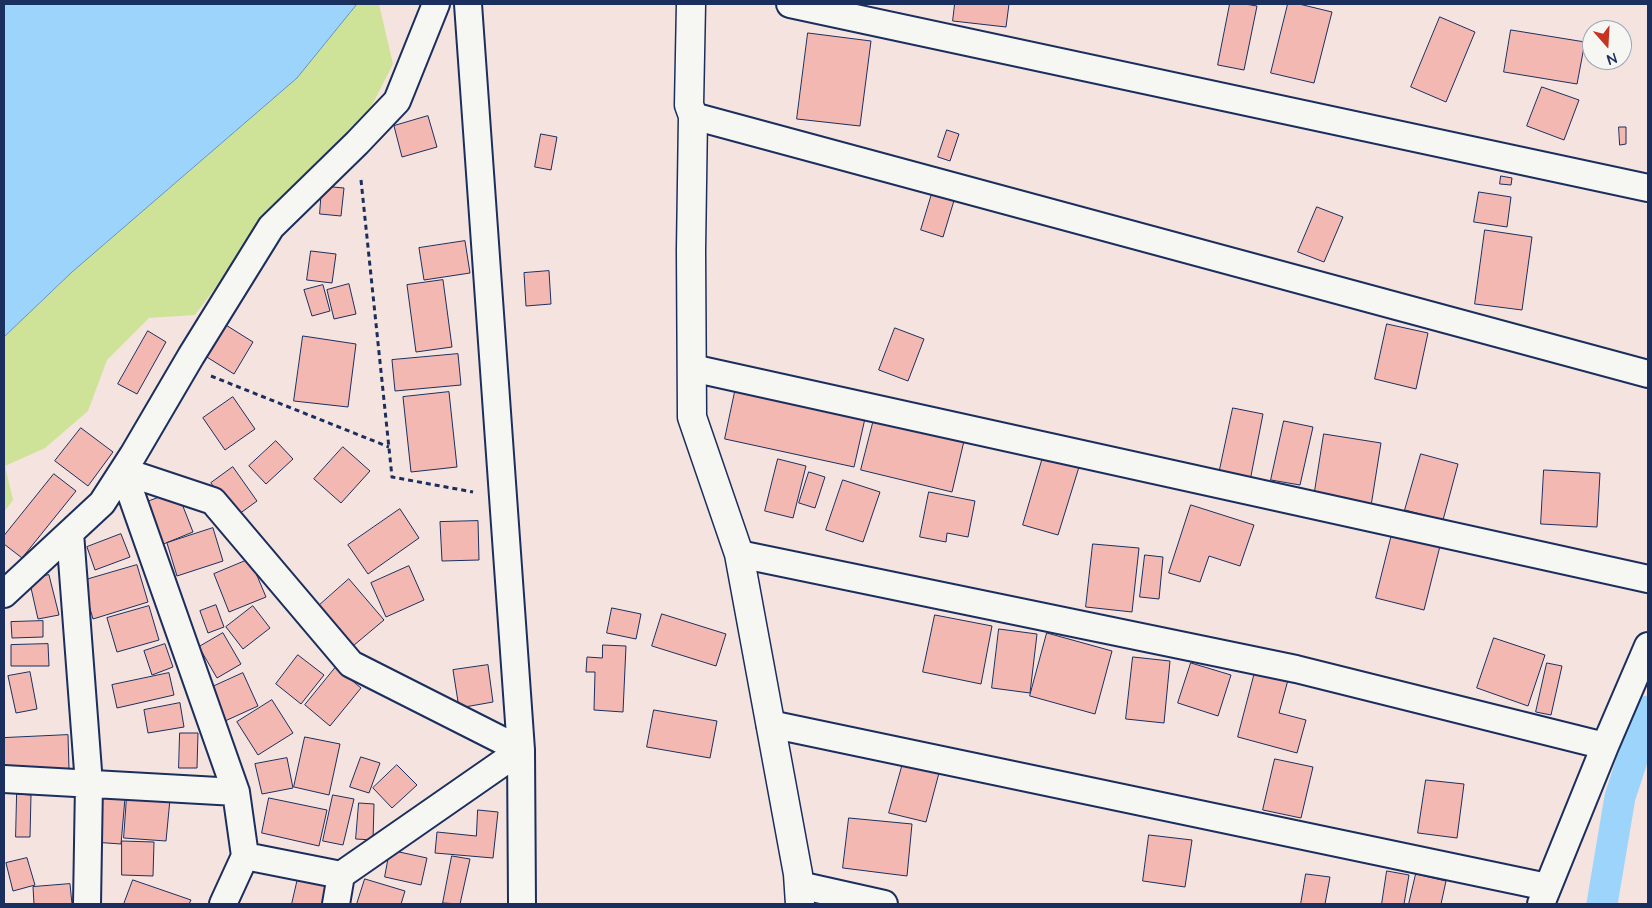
<!DOCTYPE html>
<html>
<head>
<meta charset="utf-8">
<style>
	body { margin:0 }
	#map { position:relative; width:1652px; height:908px; overflow:hidden; background:#f5e3df; font-family:"Architects Daughter",sans-serif }
	canvas { display:block }
	.frame { position:absolute; inset:0; border:5px solid #1b2f5e; pointer-events:none }
	.north { position:absolute; left:1582px; top:20px; width:50px; height:50px; box-sizing:border-box; background:#f6f6f2; border:1px solid #9ea6b7; border-radius:50%; rotate:161deg; font-size:14px; font-weight:700; line-height:20px; text-align:center; color:#1b2f5e }
	.north::after { content:''; display:block; margin:auto; width:18px; height:22px; background:#c8321e; clip-path:polygon(50% 0,100% 100%,50% 72%,0 100%) }
</style>
</head>
<body>
<div id="map">
<canvas width="1652" height="908"></canvas>
<div class="frame"></div>
<div class="north">N</div>
</div>
<script>
const context = document.querySelector('canvas').getContext('2d');
context.lineJoin = 'round';
function fill(path, color) {
  context.fillStyle = color;
  context.fill(path, 'evenodd');
}
function strokePath(path, color, width, dash) {
  context.strokeStyle = color;
  context.lineWidth = width;
  context.lineCap = dash ? 'butt' : 'round';
  context.setLineDash(dash || []);
  context.stroke(path);
}
fill(new Path2D(`
	M357,4H379L393,64L366,117L288,191L195,315L149,318L107,360L88,411L45,448L5,466L13,500L4,512V337L72,272L297,78Z`), '#cee398');
const water = new Path2D(`
	M4,4H357L297,78L72,272L4,337Z`);
fill(water, '#9cd4fb');
strokePath(water, '#6892bc', 1);
strokePath(new Path2D(`
	M1602,904L1620,797L1648,711`), '#9cd4fb', 31);
const building = new Path2D(`
	M955,4H1009L1006,27L953,21Z
	M1230,4H1245L1257,6L1244,70L1218,65Z
	M1288,4H1299L1332,12L1314,83L1271,73Z
	M1440,17L1475,32L1446,102L1411,87Z
	M1511,30L1585,42L1577,84L1504,72Z
	M808,33L871,41L860,126L797,119Z
	M1542,87L1579,100L1564,140L1527,126Z
	M428,116L437,147L402,157L394,126Z
	M1619,127H1626V144L1620,145Z
	M947,130L959,134L950,161L938,157Z
	M541,134L557,137L551,170L535,167Z
	M1501,176L1512,178L1511,185L1500,184Z
	M322,186L344,188L341,216L320,214Z
	M934,187L956,194L943,237L921,230Z
	M1479,192L1511,197L1507,227L1474,222Z
	M1317,207L1343,217L1324,262L1298,252Z
	M1485,230L1532,237L1522,310L1475,304Z
	M465,241L470,273L424,280L419,248Z
	M311,251L336,254L332,283L307,280Z
	M549,271L551,304L526,306L524,273Z
	M443,280L452,347L416,352L407,285Z
	M349,284L356,314L334,319L327,290Z
	M323,285L330,311L312,316L304,290Z
	M221,322L253,342L234,374L202,354Z
	M1387,324L1428,333L1416,389L1375,379Z
	M895,328L924,339L908,381L879,370Z
	M148,331L166,342L137,394L118,384Z
	M303,336L356,344L348,407L294,401Z
	M458,354L461,385L395,391L392,360Z
	M736,387L866,414L854,467L725,439Z
	M449,392L457,467L411,472L403,397Z
	M233,397L255,429L225,450L203,418Z
	M1233,408L1263,414L1250,481L1219,474Z
	M874,419L964,441L952,492L861,470Z
	M1284,421L1313,427L1300,485L1271,480Z
	M81,428L113,452L88,486L55,461Z
	M1324,434L1381,443L1371,506L1314,497Z
	M276,441L293,459L266,484L249,466Z
	M343,447L370,471L341,503L314,479Z
	M1421,454L1458,464L1443,520L1405,510Z
	M1043,457L1079,467L1058,535L1023,525Z
	M778,459L806,466L793,518L765,511Z
	M233,467L257,501L235,517L211,483Z
	M1544,470L1600,473L1597,527L1541,524Z
	M809,472L825,477L815,508L799,503Z
	M54,474L76,491L22,558L4,544V536Z
	M843,480L880,492L863,542L826,530Z
	M177,491L193,532L161,545L144,503Z
	M929,492L975,501L968,537L947,533L946,542L920,537Z
	M1191,505L1254,525L1240,566L1209,556L1200,582L1169,573Z
	M400,509L419,538L368,574L348,545Z
	M478,521L479,560L442,561L440,522Z
	M213,528L223,561L177,576L167,543Z
	M121,534L130,557L95,570L87,547Z
	M1392,534L1440,546L1424,610L1376,598Z
	M1093,544L1139,548L1132,612L1086,607Z
	M1145,555L1163,557L1159,599L1140,597Z
	M250,559L266,597L229,612L214,574Z
	M137,565L148,602L93,619L82,581Z
	M409,566L424,600L386,617L371,583Z
	M49,575L59,615L38,619L29,579Z
	M349,579L384,620L347,651L313,611Z
	M216,605L224,627L208,633L200,611Z
	M149,606L159,640L117,652L107,618Z
	M253,606L270,628L243,649L226,627Z
	M612,608L641,614L636,639L607,633Z
	M662,614L726,634L716,666L652,646Z
	M935,615L992,626L981,684L923,672Z
	M43,621V637L12,638L11,622Z
	M999,629L1037,634L1030,693L992,688Z
	M223,633L241,664L217,678L199,647Z
	M1047,633L1112,651L1095,714L1030,696Z
	M1494,638L1545,655L1528,706L1477,688Z
	M48,644L49,666H11V645Z
	M165,644L173,667L152,675L144,651Z
	M603,645L626,646L623,712L594,710L595,672H586L587,657L602,658Z
	M298,655L324,675L301,704L276,684Z
	M1133,657L1170,661L1164,723L1126,719Z
	M1191,663L1231,675L1218,716L1178,703Z
	M1547,663L1562,666L1551,715L1536,712Z
	M488,665L493,702L459,708L453,670Z
	M336,667L361,688L330,726L305,705Z
	M30,672L37,709L16,713L8,676Z
	M1255,672L1288,680L1279,713L1306,720L1297,753L1238,737Z
	M169,673L174,695L117,708L112,685Z
	M243,673L258,706L225,721L210,688Z
	M272,700L293,733L258,755L237,722Z
	M180,703L184,727L148,733L144,710Z
	M654,710L717,721L710,758L647,747Z
	M180,733H198L197,768H179Z
	M68,735L69,769L4,772V738Z
	M305,737L340,744L329,795L294,787Z
	M361,757L380,763L369,793L350,787Z
	M287,758L293,788L262,794L255,764Z
	M1275,759L1313,767L1301,818L1263,810Z
	M903,763L939,773L926,822L889,813Z
	M397,765L417,785L392,808L373,788Z
	M1426,780L1464,784L1457,838L1418,833Z
	M17,794L31,795L30,837H16Z
	M97,795L125,798L121,844L93,842Z
	M333,795L354,799L343,845L323,841Z
	M127,796L170,799L166,841L124,838Z
	M269,798L327,810L319,846L262,833Z
	M359,803L374,804L373,840L356,839Z
	M478,810L498,812L493,858L435,853L437,832L476,836Z
	M849,818L912,824L907,876L843,868Z
	M1149,835L1192,840L1185,887L1143,881Z
	M122,841L154,842L153,876L122,875Z
	M390,850L427,858L421,885L385,877Z
	M452,856L470,859L460,904L443,903Z
	M27,858L35,885L13,891L6,863Z
	M1387,871L1409,875L1404,904H1382Z
	M1306,874L1330,877L1325,904H1301Z
	M1416,874L1446,881L1441,904H1409Z
	M298,878L329,885L325,904H292Z
	M365,879L405,891L401,904H357Z
	M133,880L191,900L189,904H124Z
	M70,884L72,904H34L33,887Z`);
fill(building, '#f4b8b3');
strokePath(building, '#1b2f5e', 1);
const minor = new Path2D(`
	M468,4L521,750L522,904
	M790,4L1648,188
	M693,116L1648,374
	M692,368L1648,579
	M123,471L213,501L351,664L521,750
	M123,471L236,792L245,856L223,904
	M70,533L89,784L87,904
	M739,554L1296,669L1605,746
	M4,594L102,503L133,455L191,356L271,227L357,143L397,101L436,4
	M770,724L1547,887
	M4,779L236,792
	M245,856L341,875
	M799,885L884,904
	M336,904L341,875L521,750
	M1541,904L1605,746L1648,646`);
const secondary = new Path2D(`
	M691,4L689,105L693,116L691,250L692,417L739,554L798,874L800,904`);
strokePath(minor, '#1b2f5e', 30);
strokePath(secondary, '#1b2f5e', 31);
strokePath(new Path2D(`
	M361,180L392,477L473,492
	M211,376L389,447`), '#1b2f5e', 3, [5, 4]);
strokePath(minor, '#f6f6f2', 26);
strokePath(secondary, '#f6f6f2', 28);
</script>
</body>
</html>
